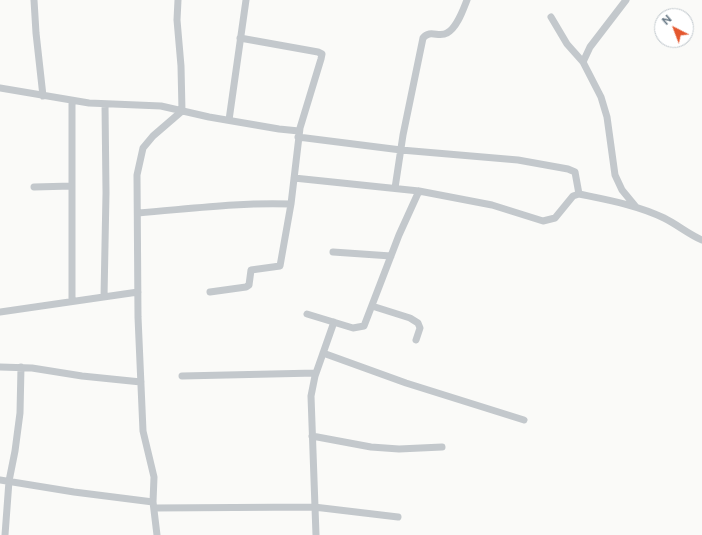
<!DOCTYPE html>
<html>
<head>
<meta charset="utf-8">
<style>
	body { margin:0 }
	#map { position:relative; width:702px; height:535px; overflow:hidden; background:#fafaf8; font-family:"Public Sans",sans-serif }
	canvas { display:block }
	.north { position:absolute; left:654px; top:8px; width:40px; height:40px; box-sizing:border-box; background:#fff; border:1px solid #c1c8cd; border-radius:50%; rotate:318deg; font-size:11px; font-weight:700; line-height:16px; text-align:center; color:#657683 }
	.north::after { content:''; display:block; margin:auto; width:14px; height:18px; background:#e4572e; clip-path:polygon(50% 0,100% 100%,50% 72%,0 100%) }
</style>
</head>
<body>
<div id="map">
<canvas width="702" height="535"></canvas>
<div class="north">N</div>
</div>
<script>
const context = document.querySelector('canvas').getContext('2d');
context.lineJoin = 'round';
function strokePath(path, color, width, dash) {
  context.strokeStyle = color;
  context.lineWidth = width;
  context.lineCap = dash ? 'butt' : 'round';
  context.setLineDash(dash || []);
  context.stroke(path);
}
strokePath(new Path2D(`
	M34,0L36,33L43,96
	M626,0L590,47L583,62L601,97L607,117L615,175L622,190L636,207
	M551,17L567,44L583,62
	M0,88L89,103L161,106L209,117L279,129L299,131
	M229,120L246,0
	M298,137L401,150L518,160L568,169L575,172L579,194
	M294,178L419,191L492,205L543,221L555,218L573,196L579,194C608,200 637,205 664,218C678,225 688,234 702,240
	M34,187L72,186
	M395,188L403,135L423,38C430,29 439,38 447,33C457,28 463,10 467,0
	M138,213C189,209 240,202 291,204
	M333,252L391,256
	M210,292L246,287L249,285L251,270L280,266L291,204L300,128L321,59L322,54L318,52L240,38
	M104,297L106,193L105,104
	M72,301V101
	M372,306L410,318L418,323L420,328L416,340
	M0,312L138,292
	M307,314L353,328L364,326L399,235L419,191
	M323,353L406,383L524,420
	M0,367L32,368L82,376L141,382
	M182,376L316,373
	M312,436L371,447L399,449L442,447
	M0,480L74,492L153,502
	M154,508L314,507L398,517
	M5,535L9,481L15,451L20,413L21,367
	M157,535L153,502L154,477L143,431L138,317L137,175L143,148L153,136L182,111L181,66L177,20L178,0
	M316,535L311,396L315,376L334,322`), '#c3c8cc', 7);
</script>
</body>
</html>
